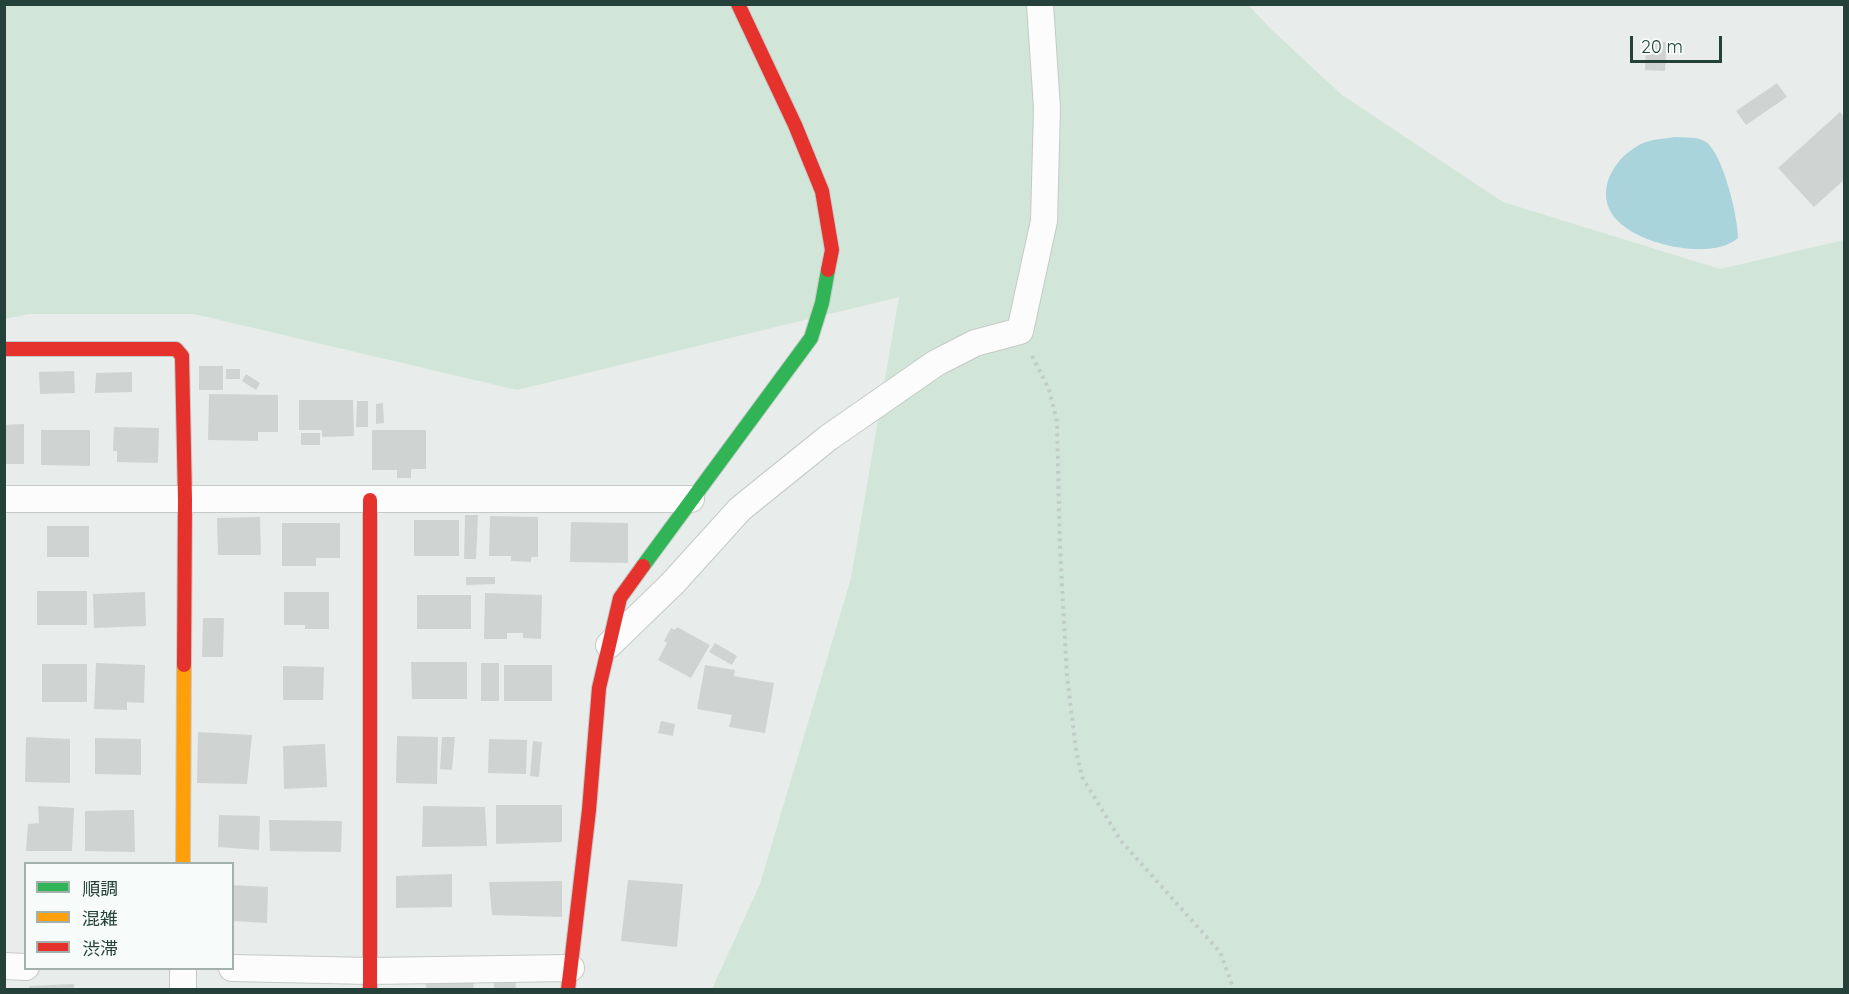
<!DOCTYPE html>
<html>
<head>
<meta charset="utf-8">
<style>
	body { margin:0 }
	#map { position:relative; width:1849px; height:994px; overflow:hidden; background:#e8edeb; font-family:Quicksand,"Noto Sans JP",sans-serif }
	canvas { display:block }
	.frame { position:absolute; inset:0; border:6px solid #24423a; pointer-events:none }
	.legend { position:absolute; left:24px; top:862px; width:210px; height:108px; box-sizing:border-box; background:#f7fbf9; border:2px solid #a3b1ad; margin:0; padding:8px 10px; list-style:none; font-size:18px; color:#24423a }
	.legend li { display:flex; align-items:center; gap:12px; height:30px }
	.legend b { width:30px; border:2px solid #a3b1ad }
	.scale { position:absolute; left:1630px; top:36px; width:92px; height:27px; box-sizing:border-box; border:3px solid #24423a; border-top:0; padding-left:8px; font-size:18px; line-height:21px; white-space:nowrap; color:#24423a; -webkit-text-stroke:4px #f7fbf9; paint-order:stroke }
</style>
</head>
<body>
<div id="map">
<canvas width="1849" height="994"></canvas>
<div class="frame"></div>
<ul class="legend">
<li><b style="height:8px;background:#30b455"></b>順調</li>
<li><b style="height:8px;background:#ff9f0a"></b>混雑</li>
<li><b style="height:8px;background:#e5322d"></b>渋滞</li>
</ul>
<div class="scale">20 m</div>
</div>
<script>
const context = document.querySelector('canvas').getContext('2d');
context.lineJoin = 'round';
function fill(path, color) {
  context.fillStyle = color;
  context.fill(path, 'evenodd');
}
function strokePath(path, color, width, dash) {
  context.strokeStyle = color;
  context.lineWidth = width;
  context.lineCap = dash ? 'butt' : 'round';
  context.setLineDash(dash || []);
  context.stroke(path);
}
fill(new Path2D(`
	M5,5H1248L1272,30L1342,95L1503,202L1720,269L1844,240V989H712L760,884L851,578L899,297L517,390L194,314H29L5,319Z`), '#d1e6d8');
fill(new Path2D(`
	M1674,137C1684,138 1697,136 1706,142C1723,154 1738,217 1738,238C1711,262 1631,244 1612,214C1595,187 1617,155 1643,143C1653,139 1664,139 1674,137Z`), '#a9d4db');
fill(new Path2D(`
	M1646,42H1667L1665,71L1645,70Z
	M1777,83L1787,97L1746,125L1736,111Z
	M1840,112L1844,117V180L1814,207L1778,168Z
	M199,366H223V390H199Z
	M226,369H240V379H226Z
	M74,371L75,393L40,394L39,372Z
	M132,372V392L95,393L96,373Z
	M246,374L260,383L256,390L242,381Z
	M209,394L278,395V432H258V441L208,440Z
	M299,400H353L354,436L322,437V430H299Z
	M357,401H368V427H356Z
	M383,403L384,423L376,424V404Z
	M24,424V464H4V425Z
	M114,427L159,428L158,463L117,462V451H113Z
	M41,430H90V466L41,465Z
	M372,430H426V469H411V478H397V470H372Z
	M301,433H320V445H301Z
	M465,515H478L476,559H464Z
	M490,516L538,517V557H531V562L511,561V556H489Z
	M260,517L261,555H218L217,518Z
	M414,520H459V556H414Z
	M571,522L628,523V563L570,562Z
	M282,523H340V558H316V566H282Z
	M47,526H89V557H47Z
	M466,577H495V584L466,585Z
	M37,591H87V625H37Z
	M145,592L146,626L94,628L93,594Z
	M284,592H329V629H305V625H284Z
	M485,593L542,595L541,639L523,638V633H507V639H484Z
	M417,595H471V629H417Z
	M203,618H224L223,657H202Z
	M677,627L710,645L691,678L658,660L667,643L664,641L671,628L675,630Z
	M715,643L737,656L732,665L709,652Z
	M411,662H467V699H412Z
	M96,663L145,665L144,703L127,702V710L94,709Z
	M481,663H499V701H481Z
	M42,664H87V702H42Z
	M504,665H552V701H504Z
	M705,665L735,670L734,676L774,683L765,733L729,727L732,715L697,709Z
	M283,666L324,667L323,700H283Z
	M661,721L675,724L673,736L658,733Z
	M198,732L252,735L247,784L197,783Z
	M397,736L438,737L437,784L396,783Z
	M26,737L70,739V783L25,782Z
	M442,737H455L452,770L440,769Z
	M95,738L141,739V775L95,774Z
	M489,739L527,740L526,774L488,773Z
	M533,741L542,742L539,777L530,776Z
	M325,744L327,787L284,789L283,746Z
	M496,805H562V842L496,844Z
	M38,806L74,808L72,851H26L28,824L39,823Z
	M423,806L485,807L487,846L422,847Z
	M134,810L135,852L85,851V811Z
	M219,815L260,816L259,850L218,847Z
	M269,820L342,821L341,852L270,851Z
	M452,874V907L396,908V876Z
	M628,880L683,884L677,947L621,941Z
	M562,881V917L492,915L489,882Z
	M232,885L268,887L267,923L232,921Z
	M472,970L474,990H426L425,972Z
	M494,972L515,973L516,990H494Z
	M74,984V990H29V986Z`), '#cfd4d2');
const street = new Path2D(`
	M4,499H691
	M609,645L673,583L740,509L828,438L936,363L975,343L1020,331L1044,221L1047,108L1040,4
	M4,966L26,967
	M183,968V990
	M232,968L370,971L571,968`);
const fast = new Path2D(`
	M643,566L811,338L822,303L828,270`);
const slow = new Path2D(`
	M183,864L184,665`);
const jam = new Path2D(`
	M738,4L795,125L822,191L832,250L828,270
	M4,349H176L182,356L185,500L184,665
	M370,500V990
	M568,990L589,810L599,688L620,598L643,566`);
strokePath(street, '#c5cac8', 28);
strokePath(fast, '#c3cbc8', 16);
strokePath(slow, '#c3cbc8', 16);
strokePath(jam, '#c3cbc8', 16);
strokePath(new Path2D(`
	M1032,356L1049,389L1057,422L1060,548L1067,676L1076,750L1082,777L1121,841L1220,952L1234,990`), '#c3ccca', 4, [3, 4.5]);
strokePath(street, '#fcfcfc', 26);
strokePath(fast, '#30b455', 14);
strokePath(slow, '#ff9f0a', 14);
strokePath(jam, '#e5322d', 14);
</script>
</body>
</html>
